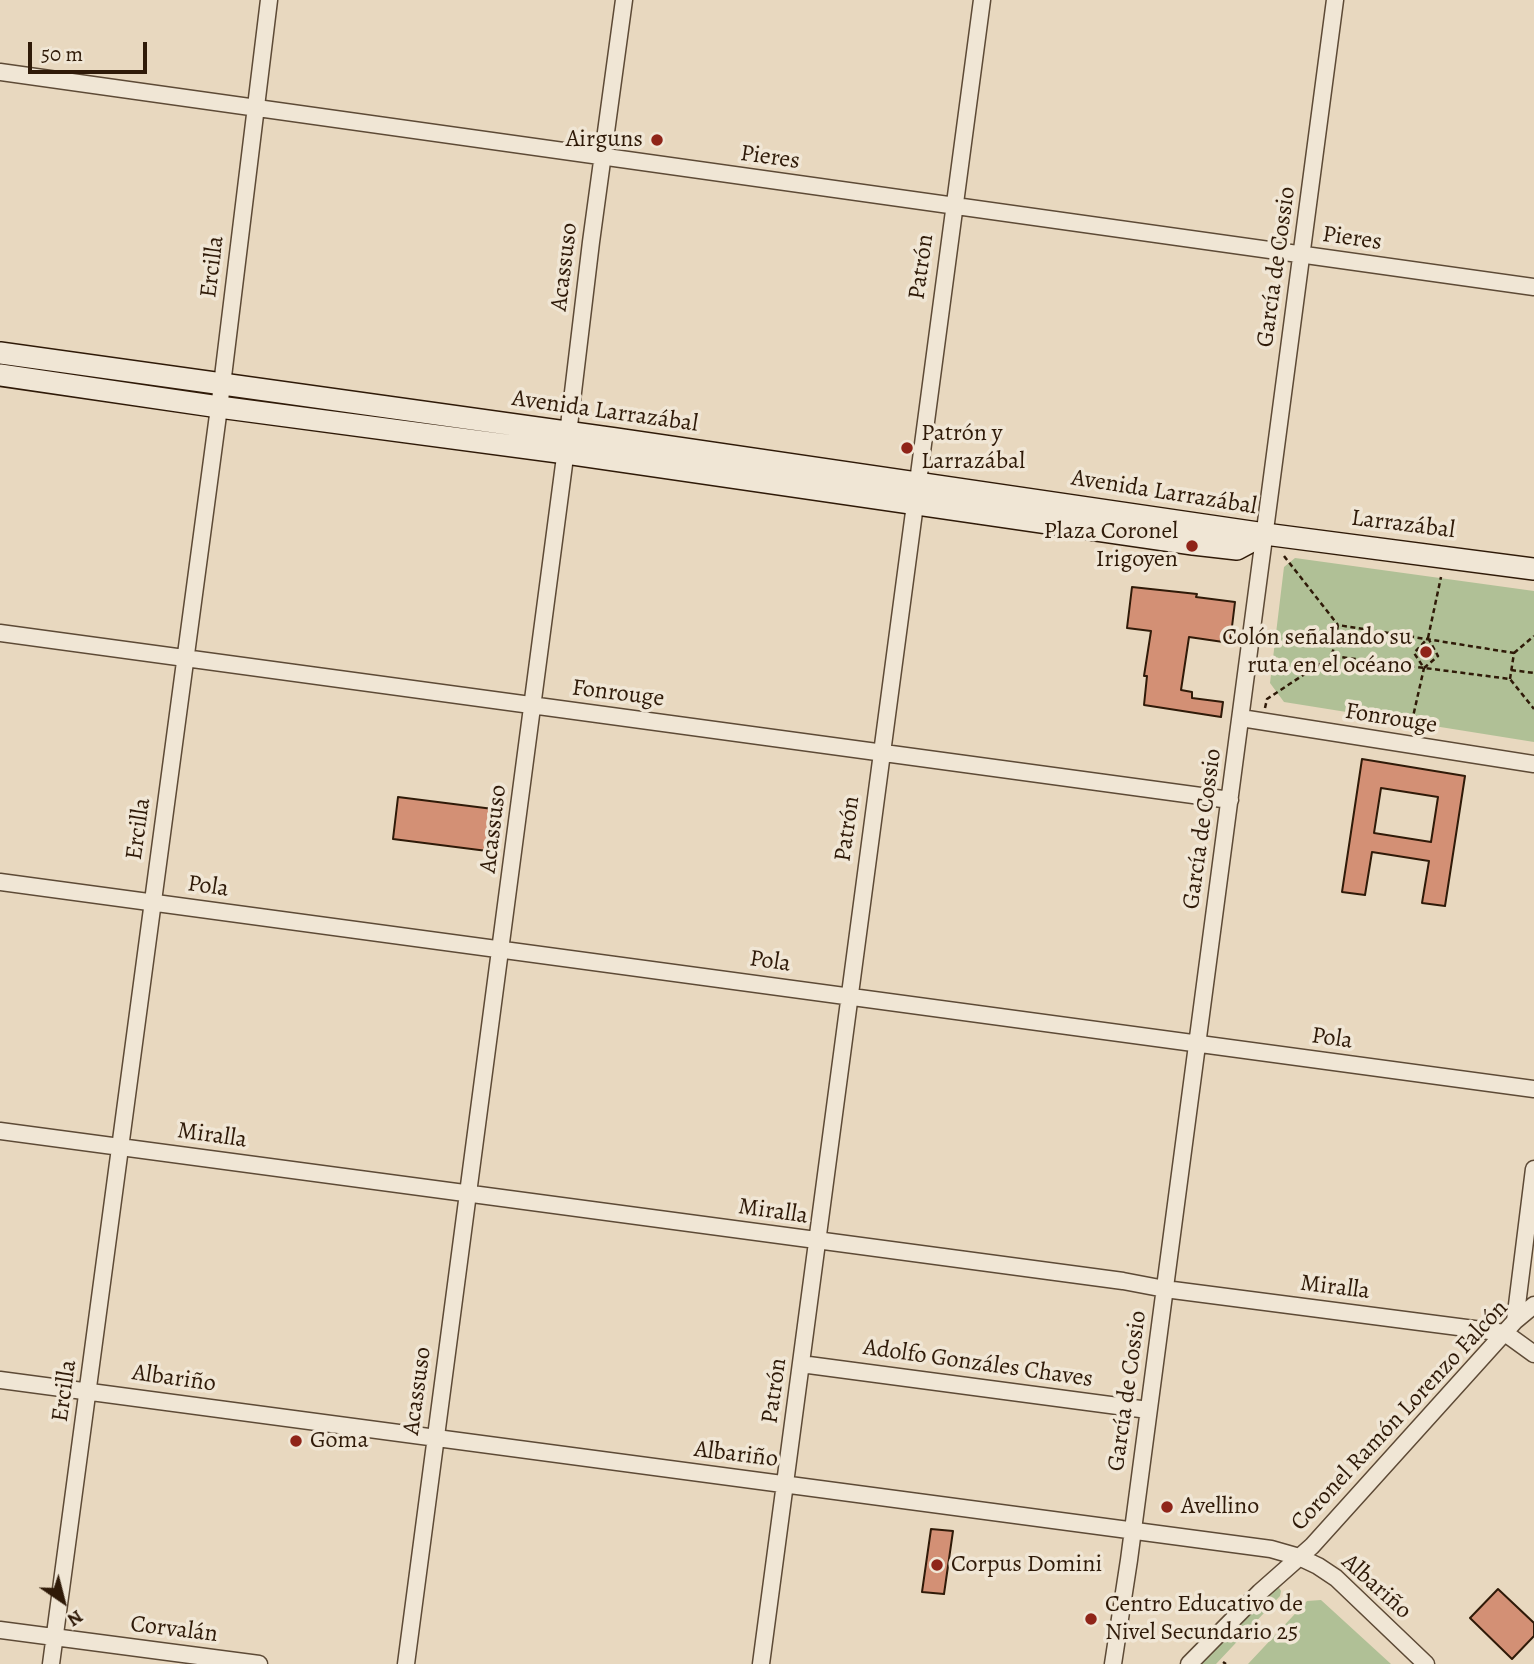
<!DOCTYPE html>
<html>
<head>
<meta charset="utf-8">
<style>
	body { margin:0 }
	#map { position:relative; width:1534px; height:1664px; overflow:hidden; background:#e8d8bf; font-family:Alegreya,serif }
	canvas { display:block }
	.north { position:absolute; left:28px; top:1566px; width:70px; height:70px; -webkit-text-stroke:5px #f0e6d5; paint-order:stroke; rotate:145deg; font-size:19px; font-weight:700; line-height:28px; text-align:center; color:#2f1a08 }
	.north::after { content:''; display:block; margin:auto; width:24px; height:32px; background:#2f1a08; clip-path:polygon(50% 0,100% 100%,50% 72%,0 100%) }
	.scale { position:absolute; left:28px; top:42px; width:119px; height:32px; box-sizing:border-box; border:4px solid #2f1a08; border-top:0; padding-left:9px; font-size:21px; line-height:24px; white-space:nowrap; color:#2f1a08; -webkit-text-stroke:5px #f0e6d5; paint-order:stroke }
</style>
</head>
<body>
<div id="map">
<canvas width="1534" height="1664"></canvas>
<div class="north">N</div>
<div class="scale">50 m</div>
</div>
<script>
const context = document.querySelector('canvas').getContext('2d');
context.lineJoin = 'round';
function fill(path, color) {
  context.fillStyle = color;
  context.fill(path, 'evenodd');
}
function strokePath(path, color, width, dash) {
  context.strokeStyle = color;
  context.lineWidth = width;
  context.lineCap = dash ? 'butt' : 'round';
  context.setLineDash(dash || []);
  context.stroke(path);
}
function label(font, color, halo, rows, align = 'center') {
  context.font = font + ' Alegreya,serif';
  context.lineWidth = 7;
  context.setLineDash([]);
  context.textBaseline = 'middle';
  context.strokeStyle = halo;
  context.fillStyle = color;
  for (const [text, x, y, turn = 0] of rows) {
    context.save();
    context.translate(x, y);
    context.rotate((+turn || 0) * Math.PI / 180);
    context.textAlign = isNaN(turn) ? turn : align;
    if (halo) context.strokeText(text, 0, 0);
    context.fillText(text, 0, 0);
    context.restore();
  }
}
fill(new Path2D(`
	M1295,558L1534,591V742L1284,702L1270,683L1284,567Z
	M1278,1586L1281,1591L1280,1596L1216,1664H1199L1269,1588Z
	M1321,1600L1391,1664H1248L1307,1601Z`), '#b0c096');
const building = new Path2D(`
	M1132,587L1197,594L1196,597L1235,602L1230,643L1189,637L1181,690L1192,692V698L1223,702L1221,717L1144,705L1147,676H1144L1151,631L1127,628Z
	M1362,759L1465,776L1445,906L1422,903L1429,861L1372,852L1365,895L1342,892ZM1381,788L1438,797L1431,842L1374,833Z
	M398,797L501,810L495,852L393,839Z
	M931,1529L953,1531L944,1594L922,1592Z
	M1498,1589L1534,1623V1636L1512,1659L1470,1618Z`);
fill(building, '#d39075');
strokePath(building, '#2f1a08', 2);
const street = new Path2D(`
	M0,72L1534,287
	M0,633L1230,800
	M1241,718L1534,764
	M0,882L1534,1089
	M0,1131L1123,1281L1165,1289L1505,1333L1534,1354
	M1515,1321L1534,1169
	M801,1364L1148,1410
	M0,1380L1271,1549L1299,1557L1318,1566L1336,1578L1426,1664
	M0,1630L259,1664
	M51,1664L222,385L269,0
	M406,1664L568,434L591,242L624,0
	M761,1664L982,0
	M1113,1664L1129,1560L1335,0
	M1189,1664L1260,1592L1312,1546L1515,1321L1534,1305`);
const secondary = new Path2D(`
	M0,353L616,439L1265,534L1534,569
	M0,375L219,407L566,453L1193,544L1237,549L1265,534`);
strokePath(street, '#5d4a36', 19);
strokePath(secondary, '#2f1a08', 24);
strokePath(new Path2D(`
	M1284,556L1338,625
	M1266,638H1276
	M1428,638L1441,577
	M1428,638L1438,656L1424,668L1414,653Z
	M1514,653L1534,636
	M1511,670L1534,673
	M1510,679L1514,653L1338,625L1332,656L1510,679L1534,709
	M1265,708L1267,699L1332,656
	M1410,730L1424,668
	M1223,1662L1226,1664`), '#2f1a08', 2.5, [5, 3.5]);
strokePath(street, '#f0e6d5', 16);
strokePath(secondary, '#f0e6d5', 21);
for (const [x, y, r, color] of [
	[657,140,7,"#8f2418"],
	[907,448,7,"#8f2418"],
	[1192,546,7,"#8f2418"],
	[1426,652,7,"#8f2418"],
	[296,1441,7,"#8f2418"],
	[1167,1507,7,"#8f2418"],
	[937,1565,7,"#8f2418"],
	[1091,1619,7,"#8f2418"]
]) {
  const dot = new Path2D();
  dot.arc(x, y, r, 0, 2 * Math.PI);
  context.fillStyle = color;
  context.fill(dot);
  strokePath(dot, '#f0e6d5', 2.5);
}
label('24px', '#2f1a08', '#f0e6d5', [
	["Airguns",643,140,"right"],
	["Patrón y",921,434],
	["Larrazábal",921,462],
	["Plaza Coronel",1178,532,"right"],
	["Irigoyen",1178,560,"right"],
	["Colón señalando su",1412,638,"right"],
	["ruta en el océano",1412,666,"right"],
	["Goma",310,1441],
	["Avellino",1181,1507],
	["Corpus Domini",951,1565],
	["Centro Educativo de",1105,1605],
	["Nivel Secundario 25",1105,1633]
], 'left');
label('24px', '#2f1a08', '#f0e6d5', [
	["Pieres",770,158,8],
	["Pieres",1352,239,8],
	["Ercilla",213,267,-83],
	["Acassuso",565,267,-83],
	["Patrón",922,267,-82],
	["García de Cossio",1277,267,-82],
	["Avenida Larrazábal",605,412,8],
	["Avenida Larrazábal",1164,493,9],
	["Larrazábal",1403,525,7],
	["Fonrouge",618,694,7],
	["Fonrouge",1391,719,9],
	["Ercilla",139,829,-82],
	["Acassuso",494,829,-83],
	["Patrón",848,829,-82],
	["García de Cossio",1203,829,-82],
	["Pola",208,887,8],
	["Pola",770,962,8],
	["Pola",1332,1039,8],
	["Miralla",212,1136,8],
	["Miralla",773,1212,8],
	["Miralla",1335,1288,7],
	["Adolfo Gonzáles Chaves",978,1364,8],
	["Albariño",174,1379,8],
	["Ercilla",65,1391,-82],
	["Acassuso",418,1391,-82],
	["Patrón",775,1391,-82],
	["García de Cossio",1128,1391,-82],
	["Coronel Ramón Lorenzo Falcón",1400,1416,-47],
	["Albariño",736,1455,7],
	["Albariño",1376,1587,42],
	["Corvalán",174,1630,7]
]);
</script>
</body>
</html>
